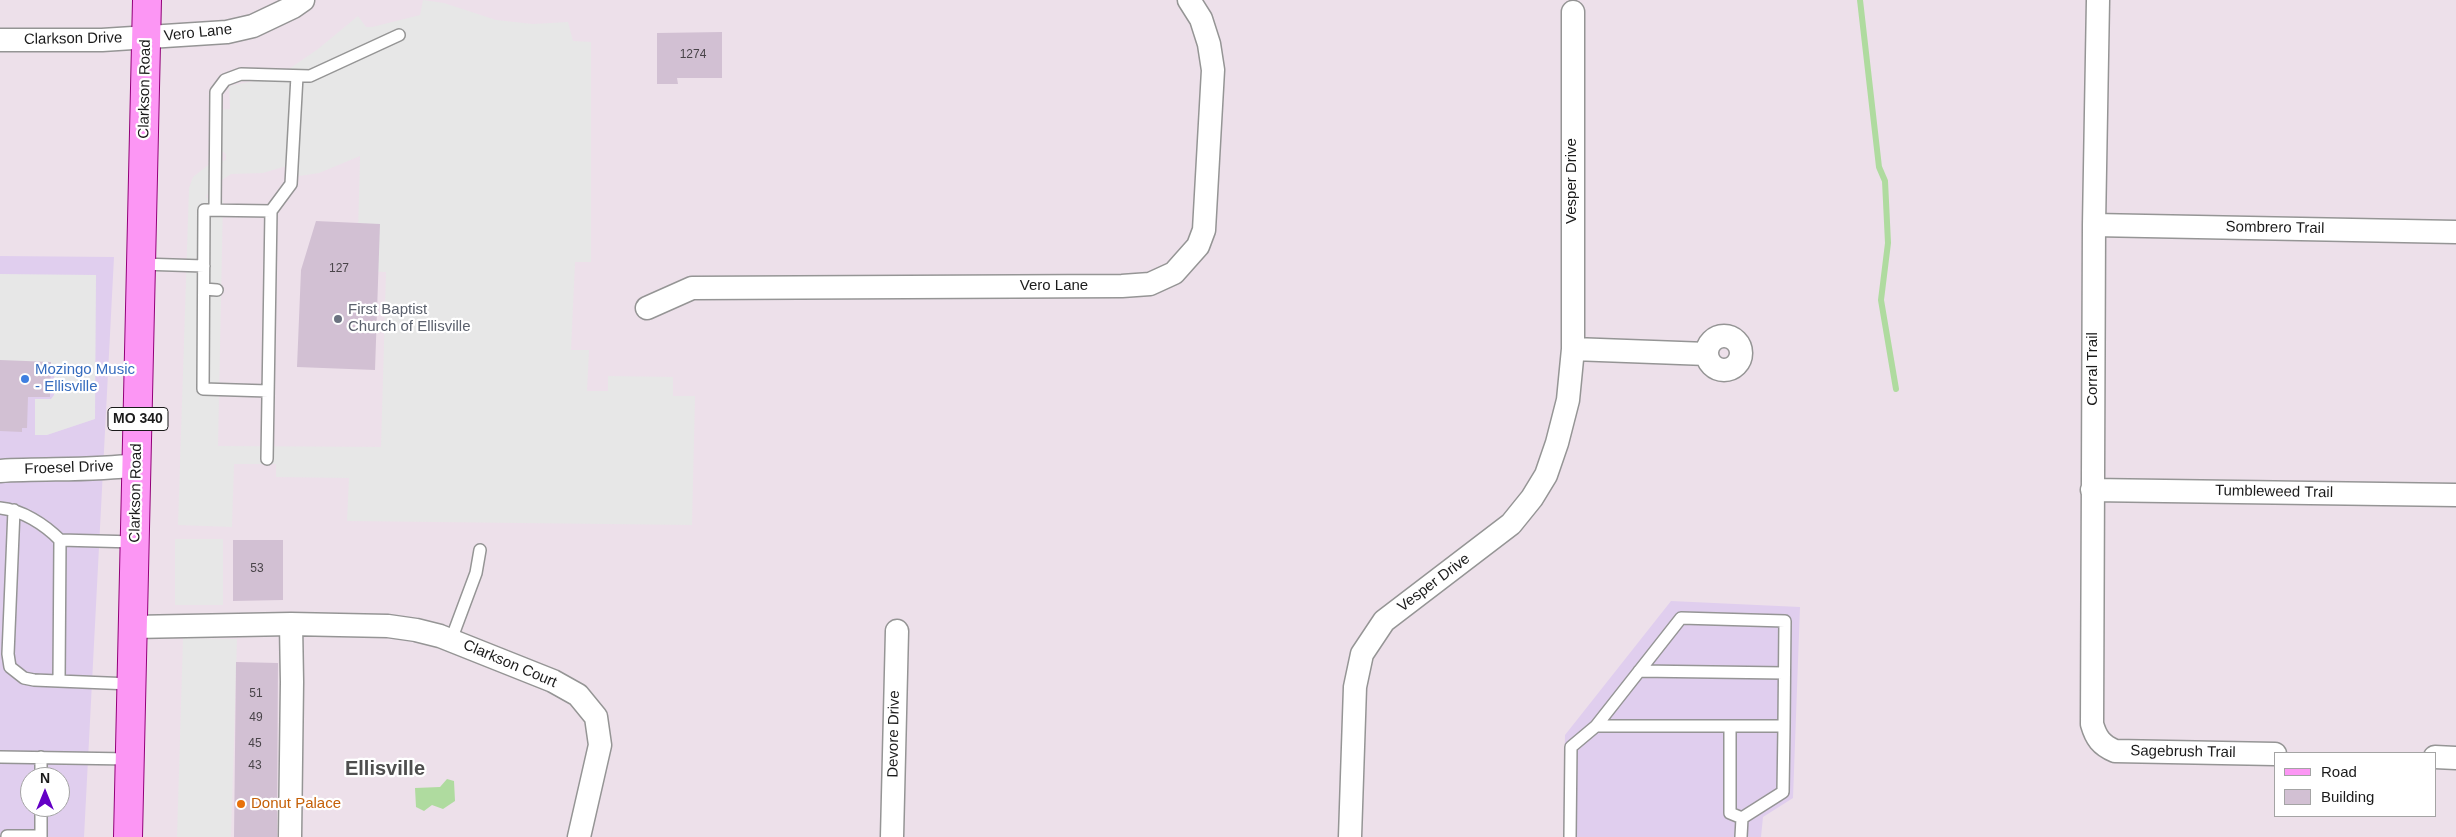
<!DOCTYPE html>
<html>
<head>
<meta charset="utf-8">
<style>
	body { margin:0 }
	#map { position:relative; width:2456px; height:837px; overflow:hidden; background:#ede0ea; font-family:Helvetica,sans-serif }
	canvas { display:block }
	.legend { position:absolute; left:2274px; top:752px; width:162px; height:65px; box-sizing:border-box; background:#fff; border:1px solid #a4a4a4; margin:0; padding:6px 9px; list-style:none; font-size:15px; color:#1b1b1b }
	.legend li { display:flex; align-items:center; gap:10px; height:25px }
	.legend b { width:25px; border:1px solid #a4a4a4 }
	.north { position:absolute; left:20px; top:767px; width:50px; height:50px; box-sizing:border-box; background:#fff; border:1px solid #a4a4a4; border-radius:50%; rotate:0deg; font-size:14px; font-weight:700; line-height:20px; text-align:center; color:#1b1b1b }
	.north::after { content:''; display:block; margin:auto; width:18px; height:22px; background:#6400c6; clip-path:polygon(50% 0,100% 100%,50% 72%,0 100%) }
</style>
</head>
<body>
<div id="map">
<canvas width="2456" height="837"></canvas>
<ul class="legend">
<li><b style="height:6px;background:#fc96f4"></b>Road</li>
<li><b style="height:14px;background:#d2c0d3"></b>Building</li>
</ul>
<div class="north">N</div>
</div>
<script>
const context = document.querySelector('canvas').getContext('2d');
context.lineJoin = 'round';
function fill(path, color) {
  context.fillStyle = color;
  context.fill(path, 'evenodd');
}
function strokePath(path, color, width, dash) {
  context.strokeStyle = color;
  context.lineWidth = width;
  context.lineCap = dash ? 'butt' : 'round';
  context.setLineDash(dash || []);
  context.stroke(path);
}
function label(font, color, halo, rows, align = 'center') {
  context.font = font + ' Helvetica,sans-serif';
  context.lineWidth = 4.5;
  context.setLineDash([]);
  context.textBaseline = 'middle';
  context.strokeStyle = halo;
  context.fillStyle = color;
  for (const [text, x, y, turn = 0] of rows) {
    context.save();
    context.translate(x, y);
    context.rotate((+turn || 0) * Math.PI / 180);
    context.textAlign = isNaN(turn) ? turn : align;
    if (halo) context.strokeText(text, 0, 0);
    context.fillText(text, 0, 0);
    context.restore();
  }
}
fill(new Path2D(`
	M0,256L114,257L84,837H0ZM30,777H60V807H30Z
	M1671,601L1800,607L1793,798L1763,817L1761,837H1563L1565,735Z`), '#e0ceee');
fill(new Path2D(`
	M423,0L444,3L496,20L533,24L568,22L573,41L591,42V262H575L571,350H589L587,391H608V376L673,377V396H695L692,525L347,521L349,478L276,477V464H234L232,527L178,525L189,188L193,177L207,166L226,160V155L224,152L209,153V111L230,109L229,86L259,80L289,69L318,49L358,16L366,27H372L420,15ZM360,156L357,271L386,272L381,447L218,446L223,200H209L206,196L219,182L231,174L263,173L293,164L299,176L319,173Z
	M0,274L96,275L95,419L47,435H35V399H51L54,395V364L0,363Z
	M175,539H223V605H175Z
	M183,638L237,639L231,837H177Z`), '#e7e7e7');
fill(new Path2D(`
	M447,779L454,781L455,801L443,809L432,805L424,811L416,807L415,788L440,787Z`), '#afdb9f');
strokePath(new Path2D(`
	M1860,0L1879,167L1885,181L1888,243L1881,300L1896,389`), '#afdb9f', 6);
fill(new Path2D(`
	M722,32V78H677L678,84H657V33Z
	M316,221L380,224L375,370L297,367L301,270Z
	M0,360L51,362L50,397H28L27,428H22V432L0,431Z
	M233,540H283V600L233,601Z
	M236,662L278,663L277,837H234Z`), '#d2c0d3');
const lane = new Path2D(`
	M215,210L216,92L225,80L241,74L310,76L399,35
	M271,211L291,184L297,76
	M141,264L204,266
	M204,289L217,290
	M267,459L271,211L204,210L203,389L268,391
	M0,508C22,510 44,524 60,540L59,681
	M14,510L8,654L10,667L24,678L34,680L131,684
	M60,540L135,542
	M451,640L476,573L480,550
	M1639,671L1784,673
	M1730,726V813L1742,818
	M0,757L130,759
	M41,757V777
	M41,807V837
	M1742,818L1783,792L1784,726
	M7,836H41
	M1570,837L1571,747L1596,726L1681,618L1785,621L1784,726H1596
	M1741,837L1742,818`);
const street = new Path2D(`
	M2098,0L2094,225L2092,724C2096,738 2101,745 2115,751L2275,754
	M0,40H102L227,32L253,26L293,7L303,0
	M2094,225L2456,232
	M647,308L692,288L1122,286L1150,284L1174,273L1198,246L1204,230L1213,70L1209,44L1201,19L1189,0
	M1707 353a17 17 0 1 1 34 0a17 17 0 1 1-34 0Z
	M1573,349L1707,354
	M0,471C46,468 92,471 137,465
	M2092,490L2456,495
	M133,627L291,624L388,626L416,630L440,636L553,681L578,695L596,717L600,745L579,837
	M2435,757L2456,758
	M290,837L292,682L291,624
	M892,837L897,631
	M1350,837L1355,687L1362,654L1384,621L1511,524L1532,498L1546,475L1557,443L1568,400L1573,349V12`);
const primary = new Path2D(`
	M128,837L147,0`);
strokePath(lane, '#959595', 14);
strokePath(street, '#959595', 25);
strokePath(primary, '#920078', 30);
strokePath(lane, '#fff', 11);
strokePath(street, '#fff', 22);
strokePath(primary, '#fc96f4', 28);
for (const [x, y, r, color] of [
	[338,319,5,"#6b7280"],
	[25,379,5,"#3f7fe0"],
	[241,804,5,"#e8710a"]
]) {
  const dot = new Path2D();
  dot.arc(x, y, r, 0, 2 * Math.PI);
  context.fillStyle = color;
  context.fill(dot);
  strokePath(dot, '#fff', 2);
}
label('12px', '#494449', null, [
	["1274",693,55],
	["127",339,269],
	["53",257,569],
	["51",256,694],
	["49",256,718],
	["45",255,744],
	["43",255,766]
]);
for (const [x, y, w] of [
	[138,419,60]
]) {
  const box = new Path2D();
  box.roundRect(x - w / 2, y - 11.5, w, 23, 4);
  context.fillStyle = '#fff';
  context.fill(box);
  strokePath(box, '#1b1b1b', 1);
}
label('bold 14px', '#1b1b1b', null, [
	["MO 340",138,419]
]);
label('15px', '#1b1b1b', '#fff', [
	["Vero Lane",198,33,-6],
	["Clarkson Drive",73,39,-1],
	["Clarkson Road",145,89,-89],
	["Vesper Drive",1572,181,-90],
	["Sombrero Trail",2275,228,1],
	["Vero Lane",1054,286],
	["Corral Trail",2093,369,-90],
	["Froesel Drive",69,468,-2],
	["Tumbleweed Trail",2274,492,1],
	["Clarkson Road",136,493,-89],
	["Vesper Drive",1434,583,-37],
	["Clarkson Court",510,664,23],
	["Devore Drive",894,734,-89],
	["Sagebrush Trail",2183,752,1]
]);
label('15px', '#5b616d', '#fff', [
	["First Baptist",348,310],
	["Church of Ellisville",348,327]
], 'left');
label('15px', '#366cbe', '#fff', [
	["Mozingo Music",35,370],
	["- Ellisville",35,387]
], 'left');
label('15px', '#c56008', '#fff', [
	["Donut Palace",251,804]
], 'left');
label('bold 20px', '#4e4e4e', '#fff', [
	["Ellisville",385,769]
]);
</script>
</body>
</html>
